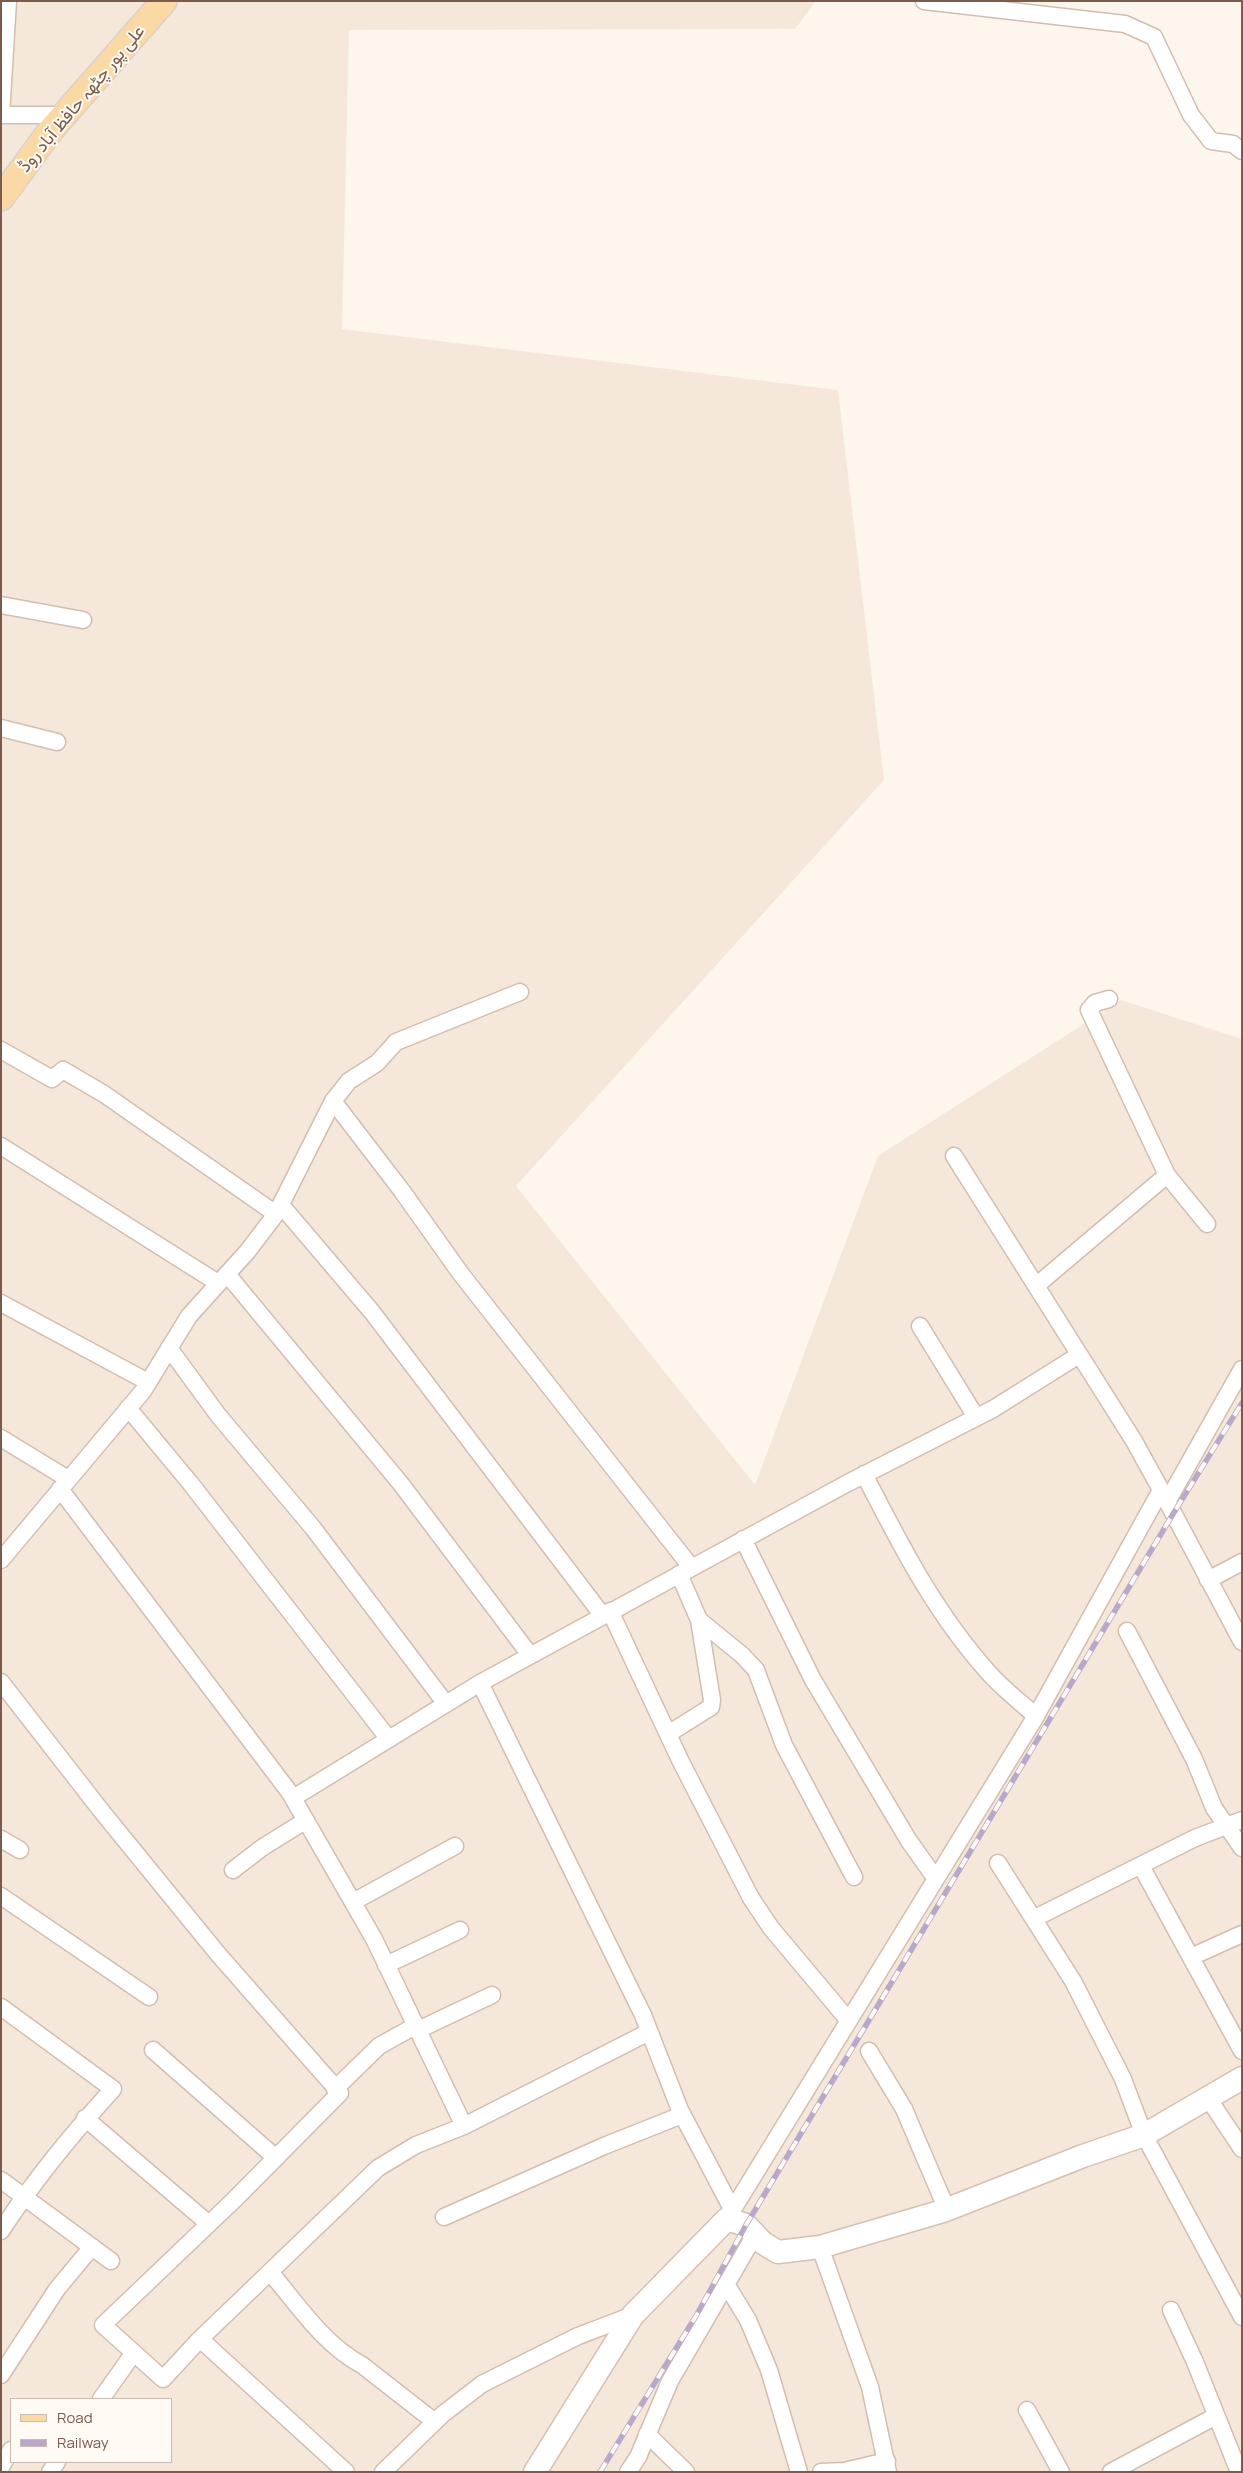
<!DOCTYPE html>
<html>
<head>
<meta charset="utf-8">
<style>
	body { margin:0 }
	#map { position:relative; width:1243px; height:2473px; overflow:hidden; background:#fdf6ec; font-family:Manrope,sans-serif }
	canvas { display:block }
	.frame { position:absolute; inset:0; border:2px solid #7a5c4d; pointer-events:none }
	.legend { position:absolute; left:10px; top:2398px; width:162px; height:65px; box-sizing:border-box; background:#fffaf3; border:1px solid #cabbb1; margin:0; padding:6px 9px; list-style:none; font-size:15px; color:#7a5c4d }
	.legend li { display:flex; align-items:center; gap:10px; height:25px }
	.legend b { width:25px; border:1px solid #cabbb1 }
</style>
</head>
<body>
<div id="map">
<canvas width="1243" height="2473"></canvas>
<div class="frame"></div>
<ul class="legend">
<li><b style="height:6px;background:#fbd9a5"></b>Road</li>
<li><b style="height:6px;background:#b9a8c9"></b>Railway</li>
</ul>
</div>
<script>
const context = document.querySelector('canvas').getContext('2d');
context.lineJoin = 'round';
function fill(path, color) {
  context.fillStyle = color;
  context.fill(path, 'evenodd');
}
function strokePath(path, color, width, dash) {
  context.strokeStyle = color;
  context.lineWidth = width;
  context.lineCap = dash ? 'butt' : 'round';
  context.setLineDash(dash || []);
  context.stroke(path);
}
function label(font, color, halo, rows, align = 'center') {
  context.font = font + ' Manrope,Vazirmatn,sans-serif';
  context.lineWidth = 4;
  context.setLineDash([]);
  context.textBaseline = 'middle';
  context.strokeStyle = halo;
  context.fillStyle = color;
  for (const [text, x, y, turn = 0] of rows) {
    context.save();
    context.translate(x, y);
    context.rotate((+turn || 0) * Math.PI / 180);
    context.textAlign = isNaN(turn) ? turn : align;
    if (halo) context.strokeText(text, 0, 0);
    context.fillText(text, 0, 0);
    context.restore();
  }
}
fill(new Path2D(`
	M1,1H816L795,29L349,30L342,329L838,390L884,780L516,1186L755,1485L878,1156L1121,1000L1242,1039V2472H1ZM11,2399H171V2462H11Z`), '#f5e8da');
const street = new Path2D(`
	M924,1L1125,24L1154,37L1191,115L1211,141L1233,144L1242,151
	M1,115L8,1
	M1,115H64
	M1,605L83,620
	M1,728L57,742
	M1109,999L1095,1003L1089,1010L1167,1175L1207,1224
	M1,1050L52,1079L63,1070L104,1094L276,1214
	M333,1101L402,1191L461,1274L691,1567
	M1,1146L218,1283
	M954,1156L1134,1441L1161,1490
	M281,1205L372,1312L603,1616
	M227,1274L401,1484L530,1655
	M1037,1285L1167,1175
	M1,1303L148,1382
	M920,1326L976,1417
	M169,1348L218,1415L313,1528L446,1704
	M128,1408L191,1484L388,1738
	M1,1438L68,1479
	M864,1474C900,1544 935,1613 988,1672C1002,1688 1020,1702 1036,1716
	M60,1489L290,1793L374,1939L464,2126
	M1167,1502L1242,1369
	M743,1539L813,1680L909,1841L936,1879
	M1,1560L143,1391L189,1316L247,1252L276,1214L333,1101L349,1081L377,1063L396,1042L520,992
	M1208,1580L1242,1562
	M610,1611L681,1762L751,1898L771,1928L849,2021
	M699,1620L742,1655L756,1670L784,1745L854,1877
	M1127,1631L1194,1759L1214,1808L1242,1848
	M1,1682L103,1813L218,1954L340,2093L234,2200L103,2325L163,2379L200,2339L378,2168L416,2145L464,2126L649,2032
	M480,1683L643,2015L680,2110L732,2209
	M668,1734L711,1707L712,1700L699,1620L679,1574
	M293,1798L480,1683L844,1485L993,1409L1079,1355
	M1,1839L20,1850
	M998,1863L1073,1981L1123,2079L1144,2135L1242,2317
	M1141,1866L1242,2051
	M233,1870L263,1847L305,1821
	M1,1896L149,1997
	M353,1902L455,1846
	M1035,1918L1195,1838L1242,1820
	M1191,1957L1242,1934
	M386,1965L460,1930
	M1,2007L113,2089C72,2134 34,2180 1,2231
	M418,2030L492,1995
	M153,2050L276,2158
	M869,2051L904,2109L947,2210
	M335,2089L379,2046L415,2026
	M1208,2098L1242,2149
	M85,2118L209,2224
	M1,2180L111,2261
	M444,2217L604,2146L682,2115
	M727,2219L1036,1716L1161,1490L1242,1642
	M820,2247L870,2387L888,2472
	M270,2272C297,2304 324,2345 362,2365L435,2422
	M726,2284L748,2320L769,2370L799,2472
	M1171,2310L1195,2362L1239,2472
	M200,2339L346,2472
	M1,2375L57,2289L92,2247
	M101,2399L133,2354
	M1027,2410L1061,2472
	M647,2434L686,2472
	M1,2467L11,2450
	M50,2472L57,2462
	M383,2472L443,2414L482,2384L578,2336L633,2315
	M628,2472L638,2457L670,2381L756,2233
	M821,2472L844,2471L887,2461
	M1111,2472L1216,2416`);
const secondary = new Path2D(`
	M535,2472L633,2315L727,2219L746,2225L763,2243L778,2252L820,2247L943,2211L1083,2156L1144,2135L1242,2078`);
const primary = new Path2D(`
	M1,198L51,130L164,1`);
strokePath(street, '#d1beb0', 19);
strokePath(secondary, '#d6c0b0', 25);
strokePath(primary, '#dad1cd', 28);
strokePath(street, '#fff', 16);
strokePath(secondary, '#fff', 22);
strokePath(primary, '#fbd9a5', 25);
const rail = new Path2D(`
	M600,2472L696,2316L746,2225L1173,1514L1242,1403`);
strokePath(rail, '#b9a8c9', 5.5);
strokePath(rail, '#fffaf3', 4, [11]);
label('18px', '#7a5c4d', '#fffaf3', [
	["علی پور چٹھہ حافظ آباد روڈ",82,99,-50]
]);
</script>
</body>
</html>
